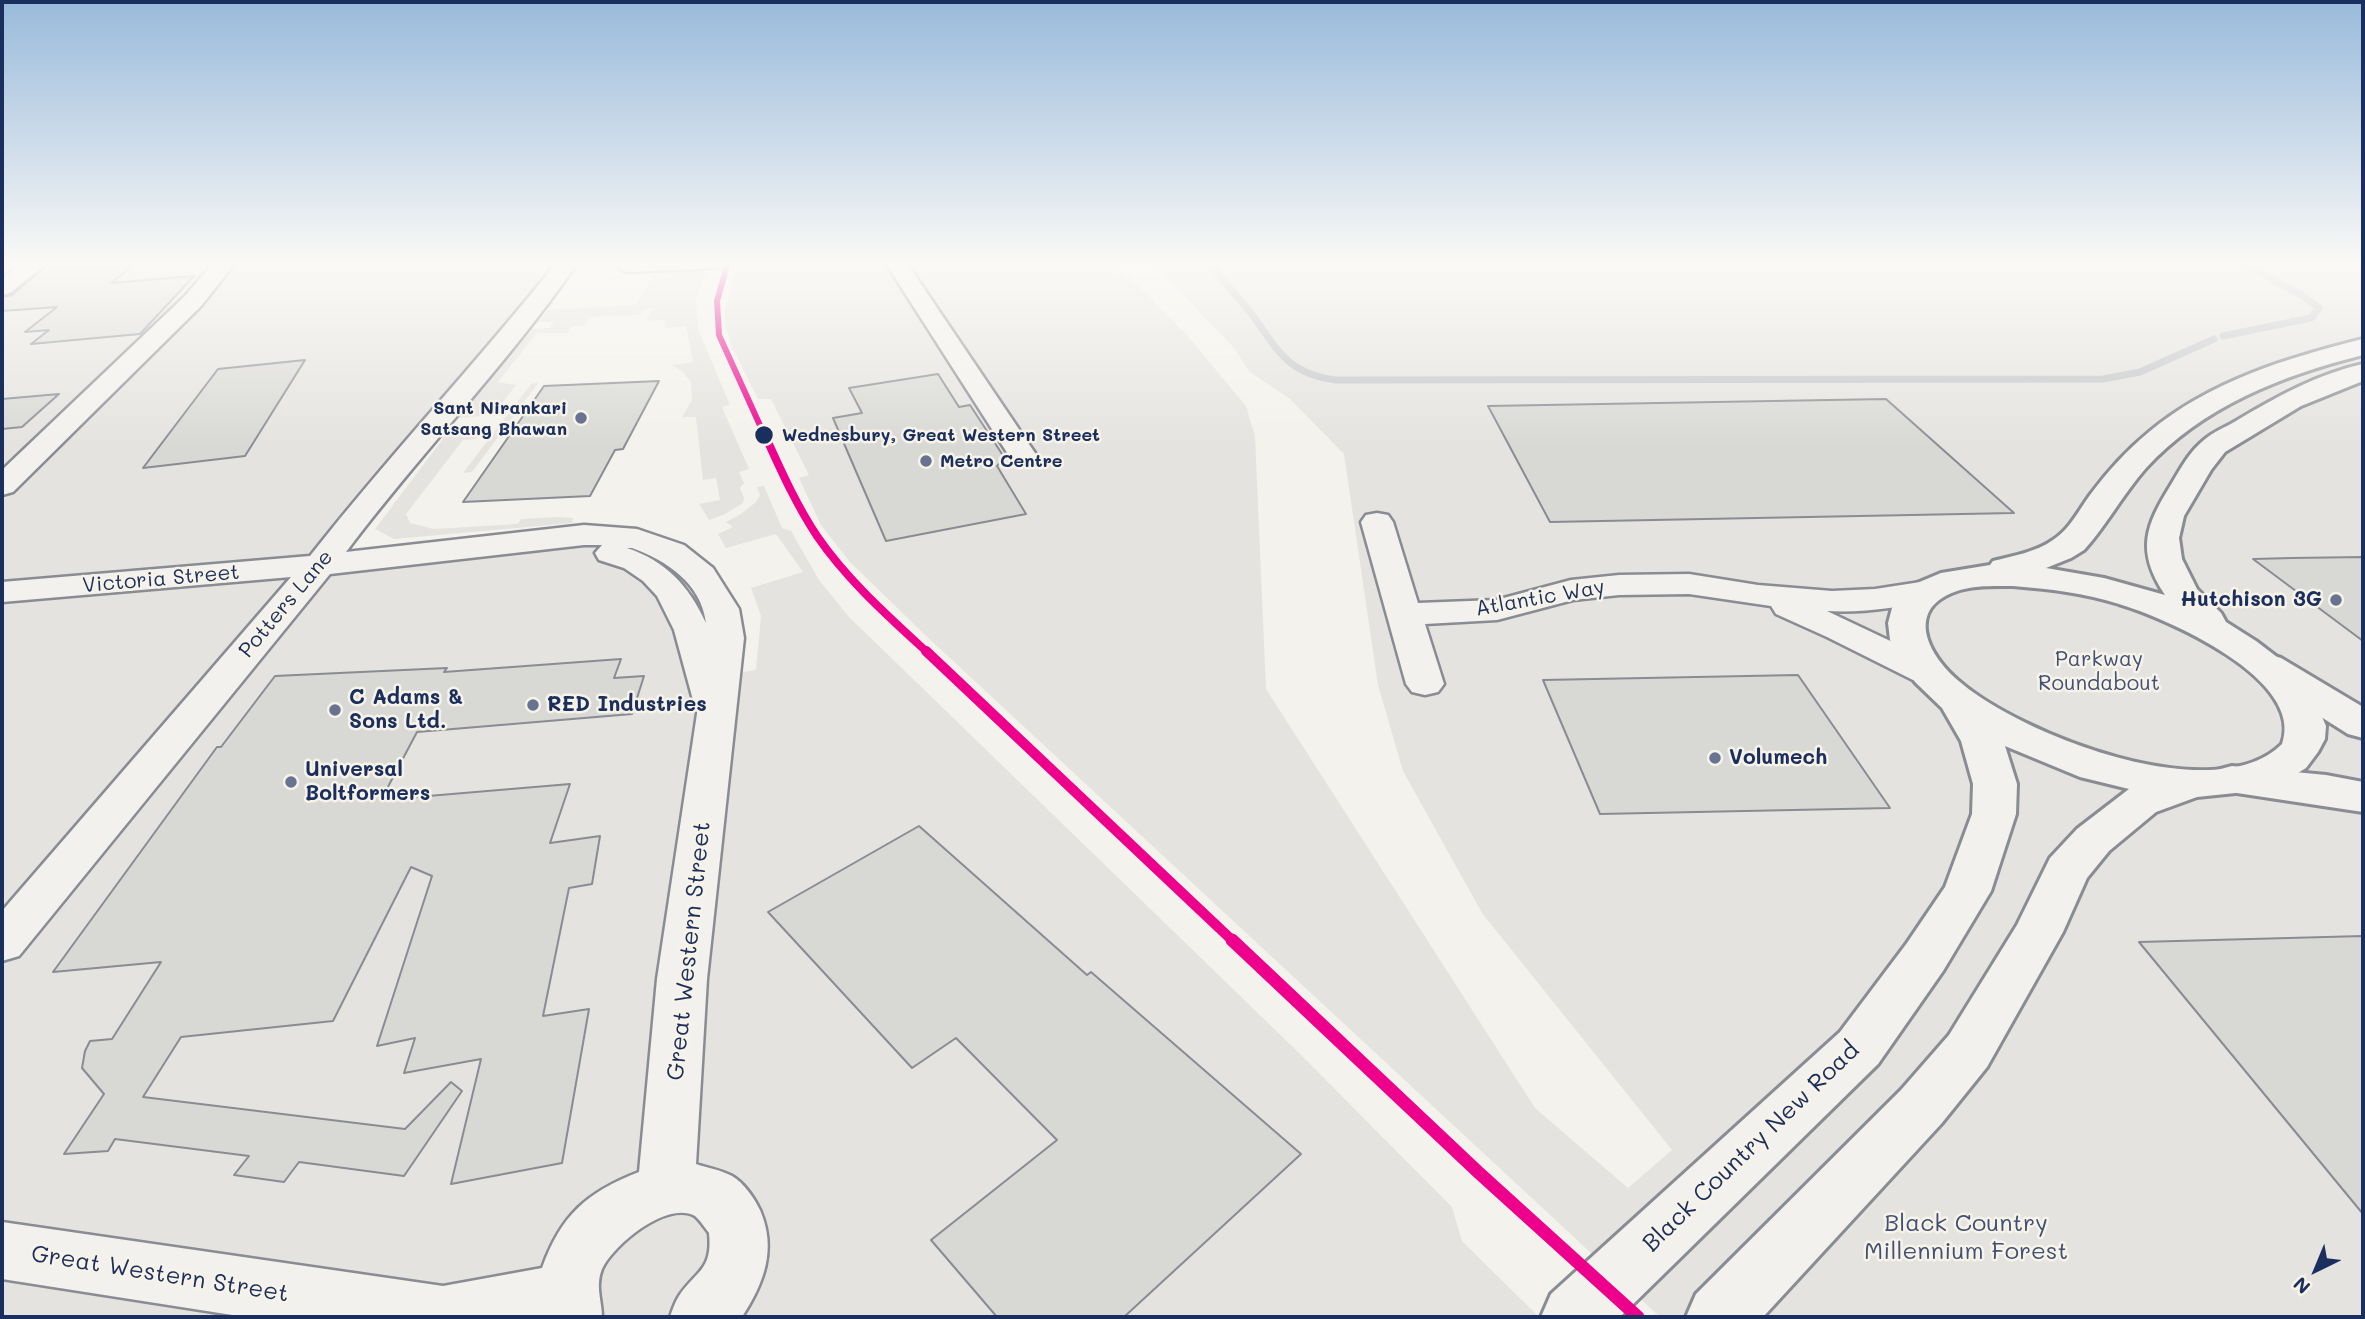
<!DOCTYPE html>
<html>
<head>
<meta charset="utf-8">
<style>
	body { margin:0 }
	#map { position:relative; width:2365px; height:1319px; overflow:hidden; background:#f4f2ec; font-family:Mali,sans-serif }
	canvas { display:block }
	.frame { position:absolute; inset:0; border:4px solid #1b2f5e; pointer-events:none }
	.north { position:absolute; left:2281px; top:1235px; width:70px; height:70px; -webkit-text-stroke:5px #f7f3e8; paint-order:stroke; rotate:223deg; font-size:19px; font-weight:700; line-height:28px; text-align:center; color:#1b2f5e }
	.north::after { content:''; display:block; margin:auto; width:24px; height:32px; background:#1b2f5e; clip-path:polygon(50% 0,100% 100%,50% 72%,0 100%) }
</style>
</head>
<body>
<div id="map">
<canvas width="2365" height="1319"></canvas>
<div class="frame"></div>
<div class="north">N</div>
</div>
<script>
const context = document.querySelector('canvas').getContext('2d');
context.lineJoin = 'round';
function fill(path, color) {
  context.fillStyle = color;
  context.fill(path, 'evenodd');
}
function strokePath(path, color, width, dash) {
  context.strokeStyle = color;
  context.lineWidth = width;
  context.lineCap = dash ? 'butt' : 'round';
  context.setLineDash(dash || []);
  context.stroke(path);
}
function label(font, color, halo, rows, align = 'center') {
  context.font = font + ' Mali,sans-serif';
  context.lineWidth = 5;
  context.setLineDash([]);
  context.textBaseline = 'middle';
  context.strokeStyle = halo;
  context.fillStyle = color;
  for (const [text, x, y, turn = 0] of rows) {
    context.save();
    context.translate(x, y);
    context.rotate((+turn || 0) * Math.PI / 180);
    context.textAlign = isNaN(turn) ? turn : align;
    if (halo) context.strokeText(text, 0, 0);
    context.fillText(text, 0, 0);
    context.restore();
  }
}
fill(new Path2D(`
	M2,262H698L708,268L696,299L698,329L730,405L722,407L749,469L739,472L744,483L740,488L744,498L743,503L725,514L709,520L699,504L720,500L716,478L703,480L696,417H682L692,400L691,382L682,371L671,365L693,362L686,326L665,328L664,320L646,321L653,308L646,309L639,315L590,317L584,326H572L567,333H537L498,382L516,385L495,412L481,416L459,418L532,329L550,328L554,322H538L548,310L636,305L655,273H640L638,270L559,276L321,564L537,541L618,546L637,549L665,563L679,574L698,602L704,619L714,677L756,670L761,616L751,588L803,572L776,534L726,548L718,534L733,527L726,522L741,514L756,502L760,495L757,487L764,486L782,528L791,531L819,580L849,617L1298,1052L1452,1207L1462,1241L1539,1317H2Z
	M745,262H1087L1130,277L1187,335L1246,406L1255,436L1266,689L1535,1108L1628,1188L1672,1150L1482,913L1403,771L1378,685L1344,454L1290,399L1250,372L1233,347L1151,262H2363V1317H1660L923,633L849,561L821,525L799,478L809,475L771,399H758L732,347L726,328L725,311L736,267L744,266Z
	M539,382L472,472L463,473L531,384Z
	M464,425H479L482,429L476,439L463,440L406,514L410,523L434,529L518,524L521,519L560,517L573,518L572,523L394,539L375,529L445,436Z`), '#e4e3df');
strokePath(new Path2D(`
	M1207,262C1221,279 1237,295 1250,312C1278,349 1285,373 1336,380L2103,379L2140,372L2214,339
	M2223,336L2311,318L2319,308L2303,296L2240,262`), '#c2c4c8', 7);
const building = new Path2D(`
	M51,262H138L111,283L194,276L140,334L31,344L49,330L25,332L57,307L2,311V297L12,295Z
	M305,360L245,456L143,468L218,369Z
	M938,374L959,407L970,405L1004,457L997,466L1026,514L886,541L833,418L862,413L849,388Z
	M659,381L623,449L615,450L590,496L463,502L544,386Z
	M59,394L22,427L2,429V399Z
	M1886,399L2014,513L1550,522L1488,406Z
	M2363,557V641L2253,559L2292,558Z
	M621,659L614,678L644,676L632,714L417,732L381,800L570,784L550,843L600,836L592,884L569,888L543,1016L589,1009L562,1163L451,1184L481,1059L404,1073L415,1038L377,1046L432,876L411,867L333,1021L181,1037L143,1097L405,1129L451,1082L462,1091L404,1176L299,1162L284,1182L234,1175L249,1156L115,1139L108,1151L64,1154L104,1094L82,1068L85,1051L90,1041L112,1039L161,962L53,972L217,747H221L275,676L447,668L444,672Z
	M1798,675L1890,808L1600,814L1543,680Z
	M919,826L1087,975L1091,972L1301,1154L1124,1317H997L931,1240L1057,1140L956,1038L912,1068L768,912Z
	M2363,936V1214L2139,942Z`);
fill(building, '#d8d8d5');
strokePath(building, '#898c92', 2);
const minor = new Path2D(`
	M24,262H49L10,293L2,295V278Z
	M214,262H236L201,306L13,492L2,495V470L185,296Z
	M557,262H578C508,364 420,453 346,552L584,525L637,529L684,545L713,568L739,609L744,638L707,979L696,1164C708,1168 721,1170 732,1176C744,1183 754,1198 760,1210C777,1249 764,1283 742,1317H670C672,1311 675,1302 679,1296C695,1271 713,1271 709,1233C705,1228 700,1220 695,1216C667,1200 613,1245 602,1269C595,1286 602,1301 602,1317H245L2,1279V1222L443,1286L542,1268C561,1215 587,1192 639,1172L657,979L698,707L693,700L674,630L657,596L643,581L624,568L599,560L595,553L602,545H584L330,574L19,956L2,961V911L291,577L2,602V582L310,556C389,455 477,363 557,262ZM627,548H632C667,561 701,583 706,623C689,586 666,561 627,548Z
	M623,262H722L720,267L712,268L631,272L623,271L620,266Z
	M885,262H906L1037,456L1033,462L1023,465L1013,462Z
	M1377,513L1388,515L1393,522L1418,603L1496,600L1571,580L1619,575L1689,574L1758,585L1832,591L1875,589L1927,581L1939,584L1944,591L1939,598C1904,607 1864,613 1827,611L1939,664L1945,672L1939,680L1926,683L1913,680L1827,637L1776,614L1771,606L1689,594L1619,595L1573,600L1497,620L1425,624L1444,684L1438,692L1425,695L1412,692L1406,684L1361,522L1366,515Z`);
const primary = new Path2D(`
	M2267,654L2281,658L2363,707V738L2348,734L2253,674L2248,666L2253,658Z
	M2232,766L2326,775L2363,782V812L2217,790L2210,780L2217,770Z`);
const trunk = new Path2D(`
	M2363,339V355C2283,375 2203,406 2146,468C2123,494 2106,526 2084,550L2071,558L2046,568L2104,578L2165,595C2135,550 2146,525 2172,483C2181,468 2190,451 2204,440C2213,432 2226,427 2236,421C2276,397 2318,374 2363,364V381L2301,406L2225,452L2211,470L2184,516L2179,538L2182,559L2197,589L2221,613L2226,622L2256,641L2290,667L2313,696L2326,726L2325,739L2318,752L2306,768L2285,781L2245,792L2197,797L2156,812L2109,851L2087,878L2063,932L1987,1067L1941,1124L1763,1317H1686L1696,1294L1901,1090L1949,1035L2017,925L2050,858L2077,829L2129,789L2080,777L2005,746L2017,784L2016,814L1991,891L1943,971L1878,1064L1620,1317H1541L1551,1294L1840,1032L1907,943L1945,887L1972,814L1973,784L1961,741L1942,708L1915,682L1898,657L1890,640L1888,623L1892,608L1910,586L1941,573L1990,565L1993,561C2013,556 2036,552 2053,540C2070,529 2079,510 2090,495C2107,472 2127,450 2149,432C2210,381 2287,358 2363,339ZM2013,586C2049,589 2085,593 2119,604C2166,618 2306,679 2282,744C2215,811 2020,734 1960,682C1926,654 1904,607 1960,590C1976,585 1996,586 2013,586Z`);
strokePath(minor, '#898c92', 5);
strokePath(primary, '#898c92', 6);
strokePath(trunk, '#898c92', 6);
fill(minor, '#f2f1ed');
fill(primary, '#f2f1ed');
fill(trunk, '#f2f1ed');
strokePath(new Path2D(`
	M728,262L717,301L719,335L763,432`), '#ec008c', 6);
strokePath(new Path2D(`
	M763,431C779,466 795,503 817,536C847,580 889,617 928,653`), '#ec008c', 8);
strokePath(new Path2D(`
	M926,651L1234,942`), '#ec008c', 10);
strokePath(new Path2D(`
	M1232,940L1478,1172L1638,1317`), '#ec008c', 13);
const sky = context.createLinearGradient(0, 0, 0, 447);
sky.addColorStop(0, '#99badb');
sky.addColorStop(0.59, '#faf9f6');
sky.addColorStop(1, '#faf9f600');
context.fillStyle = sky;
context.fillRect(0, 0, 2365, 447);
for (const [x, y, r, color] of [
	[581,418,7,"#677390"],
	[764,435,10,"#1b2f5e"],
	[926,461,7,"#677390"],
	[2336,600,7,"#677390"],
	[533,705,7,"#677390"],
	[335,710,7,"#677390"],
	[1715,758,7,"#677390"],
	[291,782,7,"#677390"]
]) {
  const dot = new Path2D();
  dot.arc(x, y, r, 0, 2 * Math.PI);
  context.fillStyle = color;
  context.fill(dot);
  strokePath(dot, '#f7f3e8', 2.5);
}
label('bold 18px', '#1b2f5e', '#f7f3e8', [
	["Sant Nirankari",567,408],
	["Satsang Bhawan",567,429],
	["Metro Centre",940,461,"left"]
], 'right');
label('bold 18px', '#1b2f5e', '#f7f3e8', [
	["Wednesbury, Great Western Street",782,435]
], 'left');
label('21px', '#1b2f5e', '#f7f3e8', [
	["Victoria Street",161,579,-5],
	["Atlantic Way",1540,598,-10],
	["Potters Lane",286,604,-50]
]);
label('bold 21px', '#1b2f5e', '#f7f3e8', [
	["Hutchison 3G",2322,600,"right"],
	["C Adams &",349,698],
	["Sons Ltd.",349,722],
	["RED Industries",547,705],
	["Volumech",1729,758],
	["Universal",305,770],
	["Boltformers",305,794]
], 'left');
label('21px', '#415076', '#f7f3e8', [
	["Parkway",2099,660],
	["Roundabout",2099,684]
]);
label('24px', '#1b2f5e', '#f7f3e8', [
	["Great Western Street",689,951,-84],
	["Black Country New Road",1751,1147,-44],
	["Great Western Street",160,1274,9]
]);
label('24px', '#415076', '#f7f3e8', [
	["Black Country",1966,1224],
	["Millennium Forest",1966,1252]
]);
</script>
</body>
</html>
